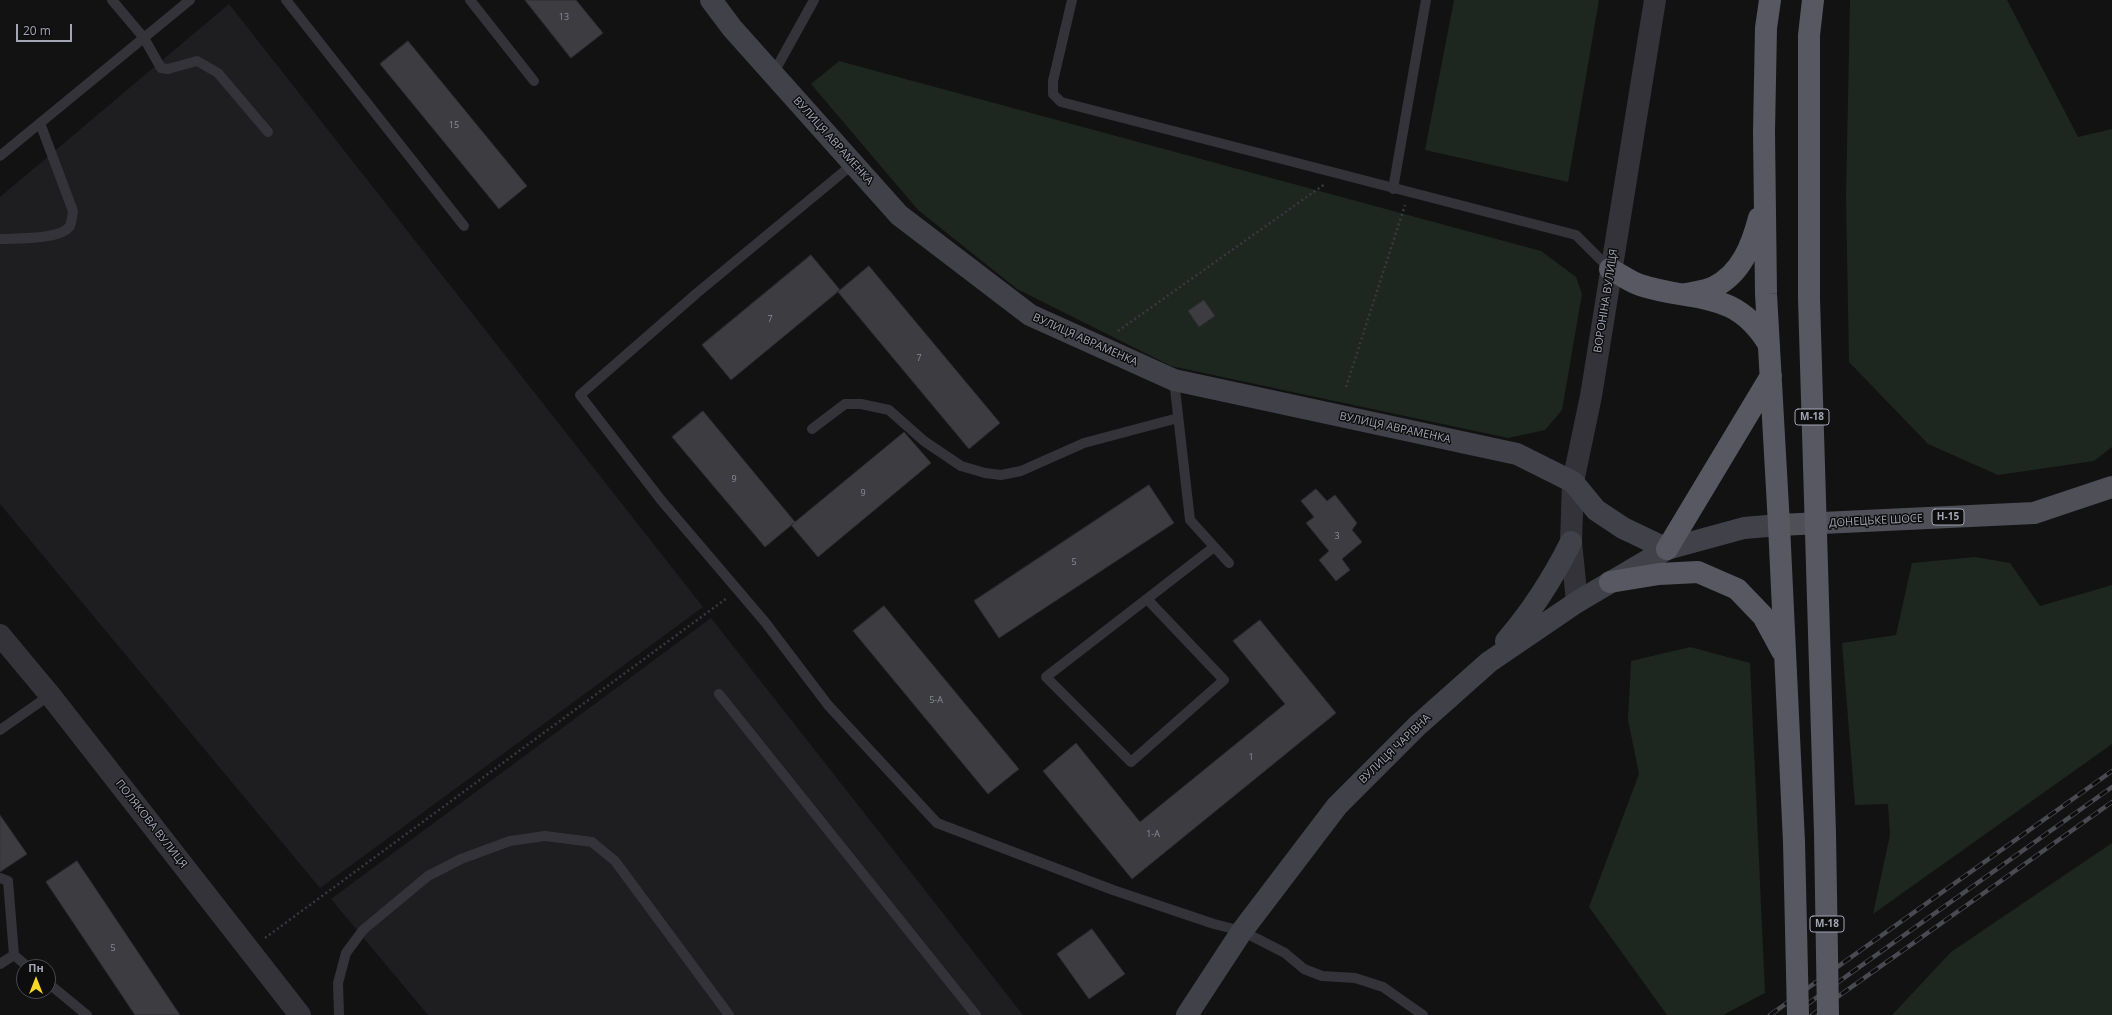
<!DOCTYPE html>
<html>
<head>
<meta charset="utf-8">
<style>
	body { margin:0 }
	#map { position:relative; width:2112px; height:1015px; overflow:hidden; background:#121213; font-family:"Open Sans",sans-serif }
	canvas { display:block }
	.north { position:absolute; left:16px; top:959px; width:40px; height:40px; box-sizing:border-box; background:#0d0d0e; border:1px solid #494a51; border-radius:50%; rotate:0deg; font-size:11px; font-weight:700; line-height:16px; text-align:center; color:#a3a5b5 }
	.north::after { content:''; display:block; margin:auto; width:14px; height:18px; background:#f7d526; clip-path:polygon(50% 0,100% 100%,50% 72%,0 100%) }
	.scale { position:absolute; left:16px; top:24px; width:56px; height:18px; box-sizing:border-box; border:2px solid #a3a5b5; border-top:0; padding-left:5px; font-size:12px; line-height:14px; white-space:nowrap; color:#a3a5b5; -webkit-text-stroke:3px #0d0d0e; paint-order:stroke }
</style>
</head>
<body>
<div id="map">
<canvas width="2112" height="1015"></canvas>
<div class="north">Пн</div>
<div class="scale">20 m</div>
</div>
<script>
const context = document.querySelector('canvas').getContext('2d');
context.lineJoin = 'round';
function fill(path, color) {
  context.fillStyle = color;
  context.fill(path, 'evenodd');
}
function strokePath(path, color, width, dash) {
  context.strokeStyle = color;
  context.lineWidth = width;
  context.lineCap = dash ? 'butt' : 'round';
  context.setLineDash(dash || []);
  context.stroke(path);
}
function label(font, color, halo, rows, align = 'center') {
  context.font = font + ' "Open Sans",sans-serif';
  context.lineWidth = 3;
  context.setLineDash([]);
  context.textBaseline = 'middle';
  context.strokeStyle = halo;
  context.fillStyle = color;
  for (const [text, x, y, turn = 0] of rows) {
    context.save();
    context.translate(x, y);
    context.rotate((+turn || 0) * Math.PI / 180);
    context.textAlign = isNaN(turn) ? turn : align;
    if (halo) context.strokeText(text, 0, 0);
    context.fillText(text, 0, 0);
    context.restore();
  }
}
fill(new Path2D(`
	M229,4L703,607L320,888L0,504V197Z
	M711,618L1023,1015H428L331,899Z`), '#1e1e20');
fill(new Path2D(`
	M1454,0H1599L1568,182L1425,150Z
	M1850,0H2007L2078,137L2112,129V447L2094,461L1998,475L1928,444L1849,362L1846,198Z
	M839,61L1541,251L1576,277L1582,294L1562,410L1545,430L1508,438L1171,366L1017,289L918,210L811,84Z
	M1975,557L2010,563L2040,606L2112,585V744L1873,914L1890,835L1888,804L1855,805L1842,643L1896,635L1912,563Z
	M1690,647L1750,663L1765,993L1723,1015H1667L1589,907L1639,774L1628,720L1631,661Z
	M2112,843V1015H1892L1951,952Z`), '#1e2620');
const building = new Path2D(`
	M525,0H576L603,33L571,58Z
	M408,41L527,186L499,209L380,64Z
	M811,255L840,290L731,380L702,345Z
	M869,266L1000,423L969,449L838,292Z
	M1204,300L1215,316L1199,327L1188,311Z
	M703,411L795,522L904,432L931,463L818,557L791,525L794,523L765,547L672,437Z
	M1149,485L1174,523L999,638L974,601Z
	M1316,489L1327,501L1335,495L1357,523L1352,530L1362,542L1342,559L1350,570L1336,581L1319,560L1329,551L1306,523L1314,517L1301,501Z
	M884,606L1019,769L988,794L853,631Z
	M1260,620L1336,713L1132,879L1043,771L1076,743L1140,822L1285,704L1233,641Z
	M0,815L27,854L0,872Z
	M77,861L180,1015H135L46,882Z
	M1092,929L1125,974L1089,999L1057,954Z`);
fill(building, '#3c3c41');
strokePath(building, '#2c2c30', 1);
strokePath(new Path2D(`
	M1118,331L1325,184
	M1346,387L1405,205
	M265,938L727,598`), '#393940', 2.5, [2, 3]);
strokePath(new Path2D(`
	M112,0L144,38L161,68L168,69L197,61L218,73L268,132
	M286,0L464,226
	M470,0L534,81
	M1072,0L1053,81V94L1061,102L1576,235L1610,269
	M773,74L814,0
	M0,156L190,0
	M853,164L697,293L580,395L661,500L765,622L828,705L937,823L1113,890L1214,924L1242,931L1285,953L1304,969L1322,976L1355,978L1383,987L1423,1015
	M1393,189L1426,0
	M0,239C16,238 61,240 70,226C72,221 72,216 73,211L40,123
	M1174,380L1190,520L1229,563
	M812,429L845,404H861L889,410L924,441L961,466L985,473L1001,475L1021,471L1084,443L1178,418
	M1147,599L1224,680L1131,762L1046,677L1214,547
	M719,694L976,1015
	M0,730L50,695
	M0,878L8,881L14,955L28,967
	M0,964L14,955
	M48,983L87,1015
	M339,1015L338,983L346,953L363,930L428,876L461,859L510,841L545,836L592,842L615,861L729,1015`), '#333339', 10);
strokePath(new Path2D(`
	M1577,602L1571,542L1573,482L1591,396L1655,0
	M0,635L50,695L300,1015`), '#333339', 22);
strokePath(new Path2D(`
	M711,0L732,28L899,215L1030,315L1174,380L1517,454L1573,482L1596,510L1623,528L1667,549
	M1506,641C1532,611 1553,578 1571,542
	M1187,1015L1242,931L1337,806L1417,726L1489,662L1577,602L1667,549L1744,528L1779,525`), '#414149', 22);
strokePath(new Path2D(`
	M1779,525L2034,513L2112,487`), '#4f4f58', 22);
strokePath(new Path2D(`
	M1770,0L1766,28L1764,132L1766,294L1779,525L1794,842
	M1813,0L1809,35V299L1825,833
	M1610,269C1620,274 1630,282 1640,285C1695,303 1735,288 1769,345
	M1686,294C1695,292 1706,291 1714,287C1741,274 1752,245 1759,218
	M1667,549L1771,376
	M1610,582L1659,574L1698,572L1737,589L1763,616L1782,651`), '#575861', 22);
const rail = new Path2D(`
	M1770,1015L2112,771
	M1792,1015L2112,787
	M1812,1015L2112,802`);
strokePath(rail, '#4a4a52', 4.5);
strokePath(rail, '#0d0d0e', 3, [9]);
strokePath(new Path2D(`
	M1825,833L1828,1015
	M1794,842L1798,1015`), '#575861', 22);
label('9px', '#898b98', null, [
	["13",564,17],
	["15",454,125],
	["7",770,319],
	["7",919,358],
	["9",734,479],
	["9",863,493],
	["3",1337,536],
	["5",1074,562],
	["5-А",936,700],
	["1",1251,757],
	["1-А",1153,834],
	["5",113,948]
]);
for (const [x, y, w] of [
	[1812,417,34],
	[1948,517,32],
	[1827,924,34]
]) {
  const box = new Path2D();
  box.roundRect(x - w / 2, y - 8, w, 16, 3);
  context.fillStyle = '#0d0d0e';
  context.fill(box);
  strokePath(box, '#a3a5b5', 1);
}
label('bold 10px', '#a3a5b5', null, [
	["М-18",1812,417],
	["Н-15",1948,517],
	["М-18",1827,924]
]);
label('11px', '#a3a5b5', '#0d0d0e', [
	["ВУЛИЦЯ АВРАМЕНКА",833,141,48],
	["ВОРОНІНА ВУЛИЦЯ",1606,301,-81],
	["ВУЛИЦЯ АВРАМЕНКА",1085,340,24],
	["ВУЛИЦЯ АВРАМЕНКА",1395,428,12],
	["ДОНЕЦЬКЕ ШОСЕ",1876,521,-3],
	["ВУЛИЦЯ ЧАРІВНА",1395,749,-44],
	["ПОЛЯКОВА ВУЛИЦЯ",151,824,52]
]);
</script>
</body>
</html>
